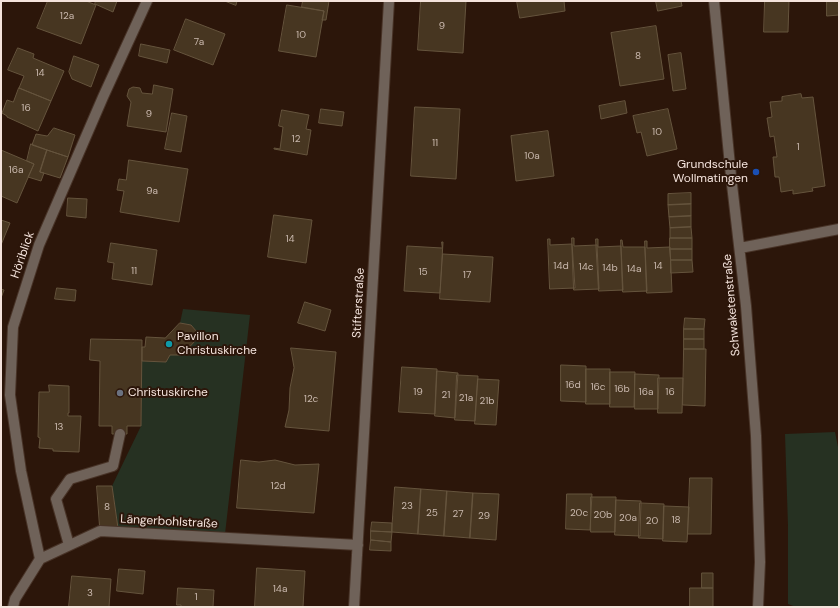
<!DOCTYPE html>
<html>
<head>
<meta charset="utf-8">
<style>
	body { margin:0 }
	#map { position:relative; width:840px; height:608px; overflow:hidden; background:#2c160a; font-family:"DM Sans",sans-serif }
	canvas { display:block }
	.frame { position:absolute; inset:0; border:2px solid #f4e3dc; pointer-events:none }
</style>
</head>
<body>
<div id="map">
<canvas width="840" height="608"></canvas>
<div class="frame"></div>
</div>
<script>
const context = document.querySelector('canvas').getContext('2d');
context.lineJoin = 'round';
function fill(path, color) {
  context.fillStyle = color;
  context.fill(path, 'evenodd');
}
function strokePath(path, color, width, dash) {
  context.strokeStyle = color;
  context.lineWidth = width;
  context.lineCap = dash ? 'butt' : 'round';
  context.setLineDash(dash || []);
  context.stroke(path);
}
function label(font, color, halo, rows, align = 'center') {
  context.font = font + ' "DM Sans",sans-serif';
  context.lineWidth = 4;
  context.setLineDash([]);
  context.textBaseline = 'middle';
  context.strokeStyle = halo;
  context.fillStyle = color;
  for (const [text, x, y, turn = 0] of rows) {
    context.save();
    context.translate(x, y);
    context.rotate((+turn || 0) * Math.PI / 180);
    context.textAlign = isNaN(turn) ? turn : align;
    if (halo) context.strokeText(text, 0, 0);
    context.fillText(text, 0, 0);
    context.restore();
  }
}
fill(new Path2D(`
	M183,309L250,315L225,534L118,528L112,486L141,426L142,361L166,362L170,355H182L196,340L197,332L191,325L180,323Z
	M835,432L839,452V607H796L788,604V526L785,434Z`), '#263122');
const building = new Path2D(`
	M48,1H86L96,5L81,44L37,28Z
	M96,1H117L113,12L95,4Z
	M225,1H237L236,5Z
	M303,1H329L326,20H322L324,11L302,7Z
	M421,1H466L463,53L418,50Z
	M517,1H564L565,11L520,18Z
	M656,1H681L682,6L658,11Z
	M765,1H789L788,32H764Z
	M827,1H839V15L827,16Z
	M287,5L324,11L316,57L279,51Z
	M186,19L225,34L213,65L174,50Z
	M656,26L664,79L620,86L611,33Z
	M141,44L170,50L167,63L139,56Z
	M18,48L34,54L33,58L64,71L51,101L19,88L24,76L8,70Z
	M681,53L686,89L673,91L668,55Z
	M74,56L99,65L91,87L72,79L69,72Z
	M154,85L173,89L166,132L127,126L131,102L127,96L129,89L133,87L140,88L142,93L152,94Z
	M19,88L51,101L38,131L7,117V116L2,113L7,100L13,102Z
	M801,94L802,98L813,97L825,186L812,188L813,191L793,194V190L781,192L779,177H775L773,157H777L774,136L770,137L767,118L772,117L770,102L782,101V97Z
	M625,101L627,113L601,119L599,106Z
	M415,107L460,109L456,179L411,176Z
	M321,109L344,112L342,126L319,123Z
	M668,109L677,149L647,156L641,132L637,133L633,116Z
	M282,110L309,115L306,129L311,130L307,155L274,149V148L280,149L283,127L279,126Z
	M172,113L187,116L181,152L165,149Z
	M54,128L75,135L68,157L32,145L36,134L47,136Z
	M548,131L554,176L516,181L511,136Z
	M31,144L47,150L40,172L44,173L41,181L28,177L34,164L27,161Z
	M1,150L34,164L17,203L1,196Z
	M47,150L68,157L60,178L40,172Z
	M129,160L188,169L179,222L120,212L124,191L117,190L119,179L126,180Z
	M691,193V204L668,205V194Z
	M68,198L87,199L86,218L67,216Z
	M691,204V216L669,217L668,205Z
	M274,215L312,220L306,263L268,257Z
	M691,216V227L670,228L669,217Z
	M1,220L10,223L1,245Z
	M691,227L692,238H670V228Z
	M572,238H574V246L597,245L599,289L574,290Z
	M670,238H692V249H670Z
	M548,239H550V245L572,244L575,288L550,289Z
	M596,239H598V247L621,246L623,290L599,291Z
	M621,240H622L623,247H645L647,291L623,292Z
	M645,241H647V248L670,247L672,292L647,293Z
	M442,242H443L440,293L404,291L407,246L442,248Z
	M111,243L157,250L152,285L112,279L114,263L108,262Z
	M670,249H692V260H671Z
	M443,254L493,257L490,302L440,299Z
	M671,260H692L693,272L671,273Z
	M57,288L76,290L75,301L55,299Z
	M1,289L4,290L1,298Z
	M305,302L331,310L325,331L298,323Z
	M685,318L705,319L704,329H684Z
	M180,323L191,325L197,332L196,340L182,355H170L166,362L142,361V347H145L146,337L165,338Z
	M684,329H704V339H684Z
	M91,339L142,340L141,426H127V434H112V426H99L100,361L90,360Z
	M684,339H704V349H684Z
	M291,348L336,352L329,431L285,427L289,410L290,388L294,368Z
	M684,349H706L705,406L683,405Z
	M561,365L586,366V402L561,401Z
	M402,367L437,369L435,414L399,412Z
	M586,369H610V404H586Z
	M437,371L458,373L455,418L435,416Z
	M610,372H635L634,407H610Z
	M635,374L659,375L658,409H635Z
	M457,375L478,376L475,421L455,420Z
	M658,378H683L682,413H658Z
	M478,379L499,380L496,425L475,424Z
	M49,385L69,386V413H68V416H81L79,452L53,451V449L39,448L40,438L38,437L39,392H49Z
	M241,460L259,462L275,460L295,465L319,464L314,513L237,508Z
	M690,478H712L711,534H688Z
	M97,486H112L118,528L100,527Z
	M395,487L421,489L418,534L392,532Z
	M421,489L447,491L444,536L418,534Z
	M447,491L473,493L470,538L444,536Z
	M473,493L499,494L496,540L470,538Z
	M567,494H592L590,530L566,529Z
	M591,497H616L615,532H591Z
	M616,500L641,501L640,536L615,535Z
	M640,503L664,504L663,539L639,538Z
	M664,506L689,507L687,542L663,541Z
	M372,522L392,523V532L371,531Z
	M371,531L392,532L391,542L371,540Z
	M371,540L391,542V551L370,550Z
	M257,568L305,571L303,607H255Z
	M119,569L145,571L143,594L117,591Z
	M702,573H713V588H702Z
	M72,576L111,579L109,607H69Z
	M178,588L214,590L213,607H181V605H177Z
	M690,588H713V607H690Z`);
fill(building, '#473621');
strokePath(building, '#65543d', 1);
const minor = new Path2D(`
	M714,1L731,176L746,306L756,436L760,562L758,607
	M740,248L839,229
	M69,545L56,499L70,479L113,466L120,434
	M40,559L21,471L10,395L13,327L39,245L103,97L147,1
	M13,607L15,599L40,559L100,531L358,545
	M354,607L389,1`);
strokePath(minor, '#483327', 12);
strokePath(minor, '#6f6259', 10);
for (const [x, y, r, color] of [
	[756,172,4,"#1a4fb4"],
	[169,344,4,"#0f9aa8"],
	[120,393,4,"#6b7280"]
]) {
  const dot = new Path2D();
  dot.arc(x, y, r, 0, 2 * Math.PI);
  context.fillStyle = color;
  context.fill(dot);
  strokePath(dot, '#2c160a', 1.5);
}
label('10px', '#c9b8ad', null, [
	["12a",67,16],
	["9",442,26],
	["10",301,35],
	["7a",199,42],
	["8",638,56],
	["14",40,73],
	["16",26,108],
	["9",149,114],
	["10",657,132],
	["12",296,139],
	["11",435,143],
	["1",798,147],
	["10a",532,156],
	["16a",16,170],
	["9a",152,191],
	["14",290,239],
	["14d",561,266],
	["14",658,266],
	["14c",586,267],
	["14b",610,268],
	["14a",634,269],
	["11",134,271],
	["15",423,272],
	["17",467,275],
	["16d",573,385],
	["16c",598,387],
	["16b",622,389],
	["19",418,392],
	["16a",646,392],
	["16",670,392],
	["21",446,395],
	["21a",466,398],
	["12c",311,399],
	["21b",487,401],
	["13",59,427],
	["12d",278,486],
	["23",407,506],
	["8",107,507],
	["25",432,513],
	["20c",579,513],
	["27",458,514],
	["20b",603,515],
	["29",484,516],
	["20a",628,518],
	["18",676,520],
	["20",652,521],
	["14a",280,589],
	["3",90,593],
	["1",196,597]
]);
label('12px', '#f4e3dc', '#2c160a', [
	["Grundschule",748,165,"right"],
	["Wollmatingen",748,179,"right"],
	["Pavillon",177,337],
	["Christuskirche",177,351],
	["Christuskirche",128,393]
], 'left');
label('12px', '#f4e3dc', '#2c160a', [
	["Höriblick",23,255,-71],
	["Stifterstraße",359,303,-87],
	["Schwaketenstraße",732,305,-95],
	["Längerbohlstraße",169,522,3]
]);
</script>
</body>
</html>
